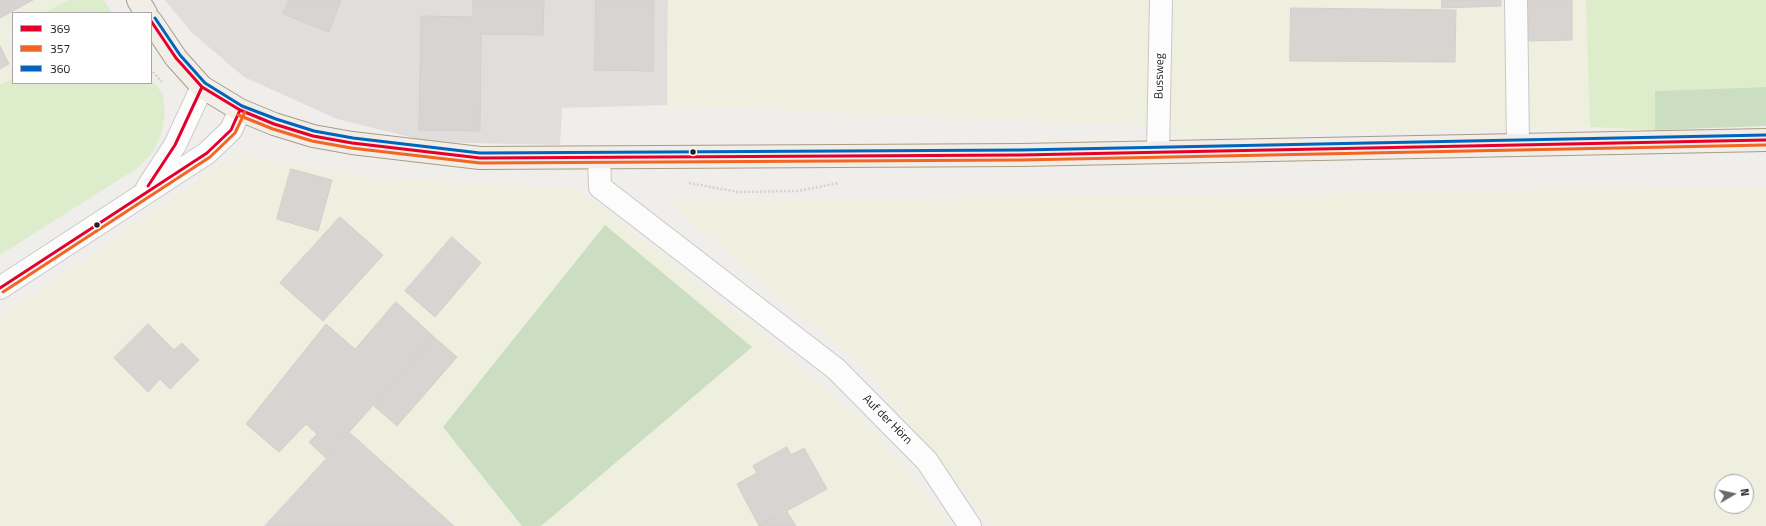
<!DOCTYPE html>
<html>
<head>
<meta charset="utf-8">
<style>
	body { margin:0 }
	#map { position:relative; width:1766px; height:526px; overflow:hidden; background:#f0eeeb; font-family:"Titillium Web",sans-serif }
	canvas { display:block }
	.legend { position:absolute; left:12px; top:12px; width:140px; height:72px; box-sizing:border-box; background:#fff; border:1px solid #a7a7a7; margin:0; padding:5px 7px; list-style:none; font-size:12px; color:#222 }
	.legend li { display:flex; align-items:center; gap:8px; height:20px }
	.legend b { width:20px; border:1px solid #a7a7a7 }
	.north { position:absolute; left:1714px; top:474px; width:40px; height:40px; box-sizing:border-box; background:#fff; border:1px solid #a7a7a7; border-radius:50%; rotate:81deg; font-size:11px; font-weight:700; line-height:16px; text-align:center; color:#222 }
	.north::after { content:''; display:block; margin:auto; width:14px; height:18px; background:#6a6968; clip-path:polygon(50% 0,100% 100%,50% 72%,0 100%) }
</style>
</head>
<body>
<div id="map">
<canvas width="1766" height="526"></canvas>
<ul class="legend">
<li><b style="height:5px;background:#e4002b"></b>369</li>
<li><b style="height:5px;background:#f26522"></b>357</li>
<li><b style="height:5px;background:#0065bd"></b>360</li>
</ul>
<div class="north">N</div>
</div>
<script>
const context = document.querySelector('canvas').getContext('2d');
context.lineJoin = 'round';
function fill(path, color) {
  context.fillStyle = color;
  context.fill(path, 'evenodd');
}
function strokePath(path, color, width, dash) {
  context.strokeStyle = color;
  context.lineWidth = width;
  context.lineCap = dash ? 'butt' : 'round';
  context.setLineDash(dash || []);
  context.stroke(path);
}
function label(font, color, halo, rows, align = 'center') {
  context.font = font + ' "Titillium Web",sans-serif';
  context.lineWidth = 4;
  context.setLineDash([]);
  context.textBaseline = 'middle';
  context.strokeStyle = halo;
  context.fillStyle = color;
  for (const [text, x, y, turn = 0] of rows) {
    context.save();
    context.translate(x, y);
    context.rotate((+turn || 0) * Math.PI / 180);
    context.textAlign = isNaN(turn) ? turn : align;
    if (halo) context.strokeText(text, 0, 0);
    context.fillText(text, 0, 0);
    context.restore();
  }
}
fill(new Path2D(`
	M165,0H668L667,105L562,108L560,145L430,142L337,119L244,77L191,32Z`), '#dfdedc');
fill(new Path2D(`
	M0,0H69L43,13H13V28L5,32L13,49V78L0,85Z
	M668,0H1149L1148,126L667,105Z
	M1174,0H1586L1590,127L1170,136Z
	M249,156L366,177L578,189L760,333L870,428L935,505L947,526H0V319L219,166Z
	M1766,187V526H991L866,370L668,202ZM1722,482H1746V506H1722Z`), '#efefdf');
fill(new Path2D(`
	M69,0H104L112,13H43Z
	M1586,0H1766V87L1655,91V130L1590,127Z
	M13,78V83H151V80L163,94L165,114L161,135L153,152L139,167L0,255V85Z`), '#ddeccb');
fill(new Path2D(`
	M1766,87V126L1655,130V91Z
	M605,225L752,347L541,526H522L443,427Z`), '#cbdec1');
const building = new Path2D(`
	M0,0H33L0,18Z
	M289,0H341L329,32L283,14Z
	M473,0H544L543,35L481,34L480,131L419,130L421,16L473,17Z
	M596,0H654L653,71L595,70Z
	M1442,0H1501V6L1442,8Z
	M1527,0H1572V40L1527,41Z
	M1291,8L1456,10L1455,62L1290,61Z
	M0,46L9,64L0,69Z
	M291,169L332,180L318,231L277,219Z
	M340,217L383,255L323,321L280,283Z
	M452,237L481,263L435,317L405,291Z
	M396,302L434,337L326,458L309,442L317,434L306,424L279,452L246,424L326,324L355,349Z
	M148,324L174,350L182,343L199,360L170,389L160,379L148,392L114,358Z
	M434,337L457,357L397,426L374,406Z
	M350,433L454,526H265Z
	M787,447L791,455L804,448L827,489L759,526L737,484L757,473L753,466Z
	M786,510L796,526H759Z`);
fill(building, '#d7d4d2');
strokePath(building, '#d3d0cc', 1);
const minor = new Path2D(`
	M1516,0L1518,144
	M1158,152L1161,0
	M599,158L600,187L836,369L927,461L970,526
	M147,188L175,145L202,87
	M0,288L207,153L231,130L240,110`);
const major = new Path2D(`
	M138,0L146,13
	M151,21L176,58L202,87L240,110L274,124L313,136L352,143L480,158L1021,155L1766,140`);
strokePath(minor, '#c9c8c7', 24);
strokePath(major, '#a79c86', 24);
strokePath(new Path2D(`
	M153,72L162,82
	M689,183L738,192L798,191L839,183`), '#dccecd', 2.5, [2, 2]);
strokePath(minor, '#fdfcfc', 22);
strokePath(major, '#f3ede7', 22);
strokePath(new Path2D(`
	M151,21L176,58L202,87L240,110L274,124L313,136L352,143L480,158L1021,155L1766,140
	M148,186L175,145L202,87
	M0,288L207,153L231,130L240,110`), '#e4002b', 3);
strokePath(new Path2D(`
	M238,115L273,129L312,141L351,148L480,163L1021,160L1766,145
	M3,292L210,157L235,133L245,112`), '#f26522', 3);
strokePath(new Path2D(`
	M155,18L180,55L205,83L242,106L276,119L314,131L353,138L480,153L1021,150L1766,135`), '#0065bd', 3);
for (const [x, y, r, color] of [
	[693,152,3.5,"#222"],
	[97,225,3.5,"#222"]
]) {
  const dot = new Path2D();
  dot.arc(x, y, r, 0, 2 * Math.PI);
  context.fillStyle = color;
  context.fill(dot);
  strokePath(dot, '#fff', 1.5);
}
label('12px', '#222', '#fff', [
	["Bussweg",1160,76,-89],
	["Auf der Hörn",887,420,45]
]);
</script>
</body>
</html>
